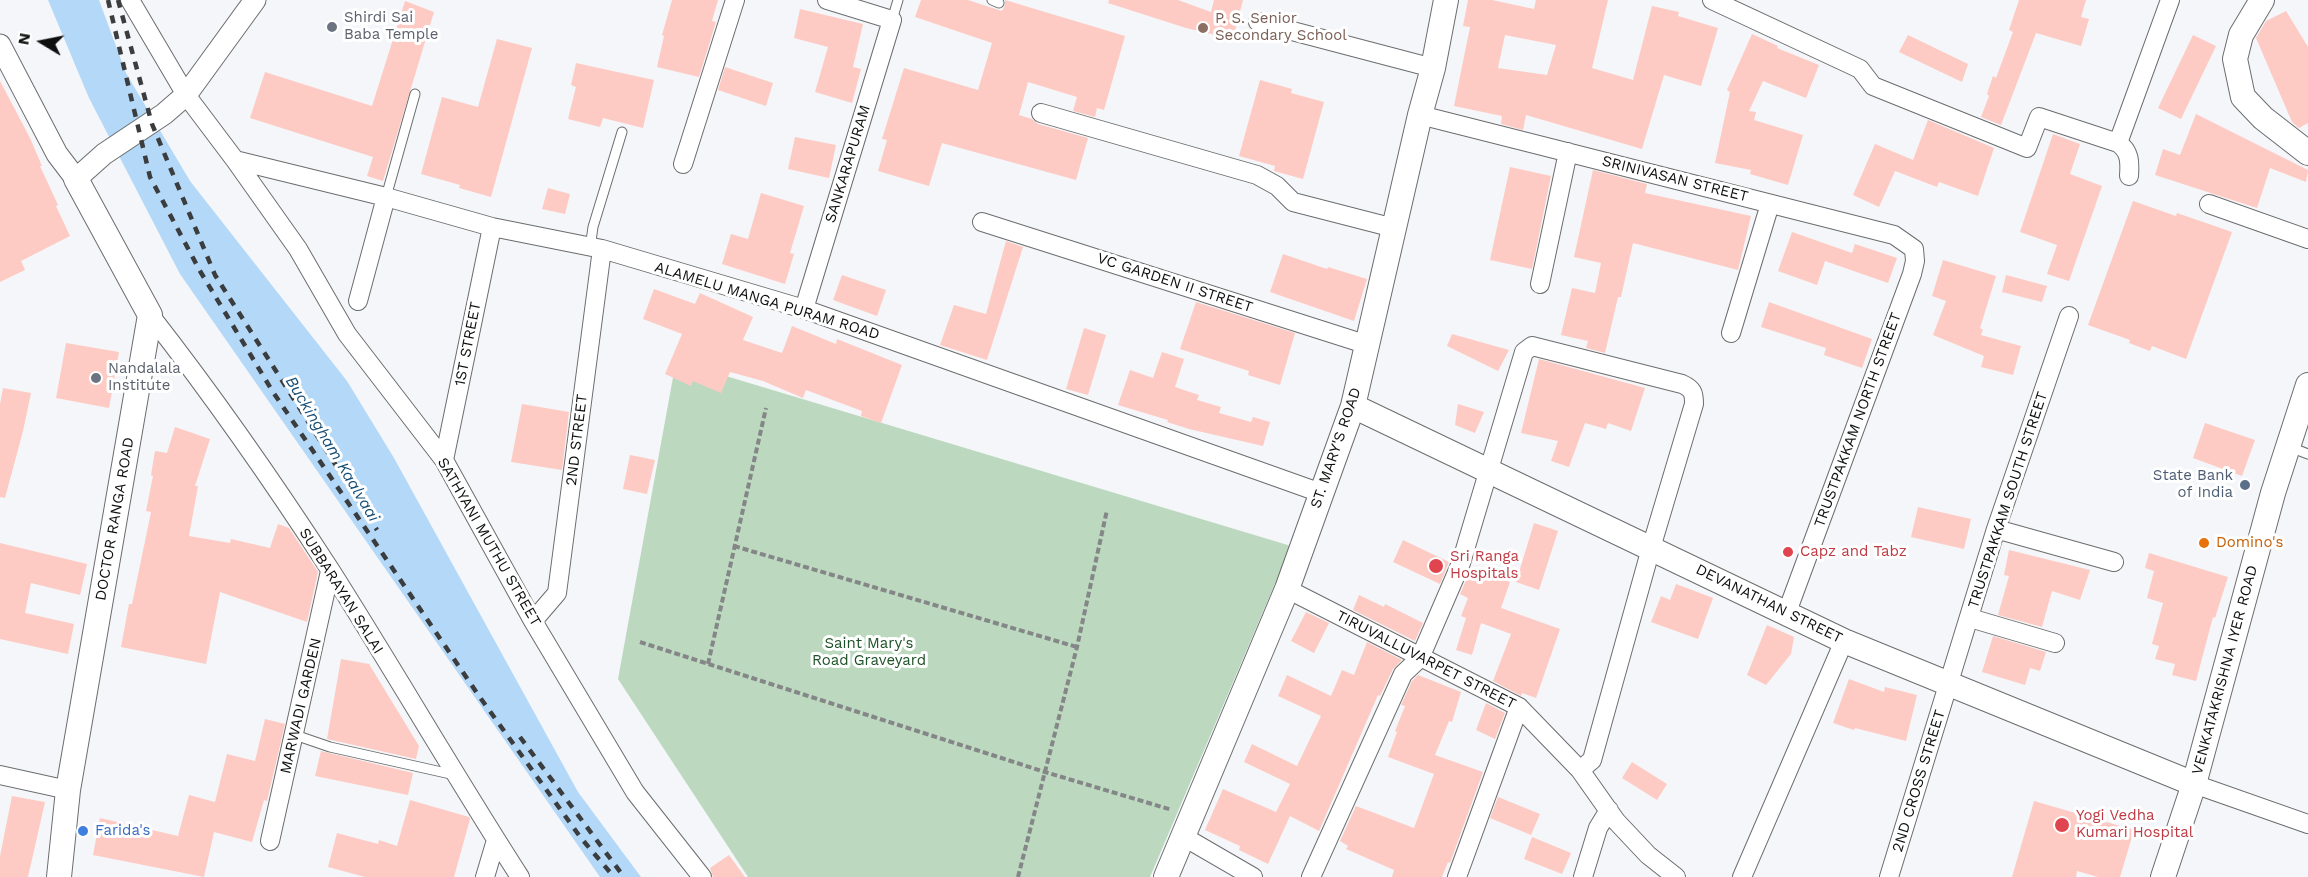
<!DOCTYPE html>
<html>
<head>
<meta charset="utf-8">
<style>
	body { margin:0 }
	#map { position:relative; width:2308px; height:877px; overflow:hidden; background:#f4f6f9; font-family:"Work Sans",sans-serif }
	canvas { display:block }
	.north { position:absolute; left:12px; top:12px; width:60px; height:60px; -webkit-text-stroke:4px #fff; paint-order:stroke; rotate:280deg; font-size:16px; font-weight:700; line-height:24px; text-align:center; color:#0d0e0e }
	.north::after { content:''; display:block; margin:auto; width:21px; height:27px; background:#0d0e0e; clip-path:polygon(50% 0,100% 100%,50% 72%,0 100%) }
</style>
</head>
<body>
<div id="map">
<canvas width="2308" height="877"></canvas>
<div class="north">N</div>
</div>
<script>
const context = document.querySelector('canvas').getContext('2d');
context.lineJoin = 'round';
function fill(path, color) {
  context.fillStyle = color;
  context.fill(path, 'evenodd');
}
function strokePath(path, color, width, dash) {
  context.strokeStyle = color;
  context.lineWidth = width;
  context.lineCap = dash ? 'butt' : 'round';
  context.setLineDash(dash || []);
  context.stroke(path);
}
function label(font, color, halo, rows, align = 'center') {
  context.font = font + ' "Work Sans",sans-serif';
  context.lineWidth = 6;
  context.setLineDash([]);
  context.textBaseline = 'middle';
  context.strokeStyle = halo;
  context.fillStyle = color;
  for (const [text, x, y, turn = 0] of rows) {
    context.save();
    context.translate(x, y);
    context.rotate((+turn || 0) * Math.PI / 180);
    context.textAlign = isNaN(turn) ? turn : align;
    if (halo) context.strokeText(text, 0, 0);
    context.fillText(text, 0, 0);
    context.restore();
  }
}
fill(new Path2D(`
	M676,361L1291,546L1150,877H748L618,679Z`), '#bcd9bf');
fill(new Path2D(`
	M48,0H99L126,73L190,181L347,381L394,458L578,792L641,877H600L180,274L89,98Z`), '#b4d8f8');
fill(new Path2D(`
	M672,0H718L712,21L716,22L699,77L657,67L664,36L662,35Z
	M921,0H968L1002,11L1005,5V0L1125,36L1104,110L1097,108L1095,117L1073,111L1077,97L1028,82L1019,115L1032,119L1038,124L1088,138L1076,180L942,143L929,186L878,171L887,140L882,139L904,68L978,90L992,43L915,17Z
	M1109,0H1178L1211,12L1214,0H1243L1233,39L1186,28L1108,3Z
	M1468,0H1492L1534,9L1536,0H1608L1592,68L1633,80L1652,6L1679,12L1678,16L1718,28L1701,86L1664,75L1642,149L1526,115L1523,130L1501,124L1502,116L1454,106L1470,27L1463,26ZM1505,35L1556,45L1547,75L1498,68Z
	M2019,0H2086L2081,17L2089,19L2081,46L2036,33L2001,125L1981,117L1989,96L1987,94L1993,76L1996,78L2013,32L2009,30Z
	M405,1L434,12L383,181L367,176L373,157L250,118L265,72L372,106Z
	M800,9L863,24L853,67L861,69L852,103L815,92L828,47L794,38Z
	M2286,11L2308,47V123L2299,128L2292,122L2256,38L2266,21Z
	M1752,34L1778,46L1777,48L1819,65L1806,98L1763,81L1749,111L1756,112L1754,120L1803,135L1788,185L1750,174L1751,170L1715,163L1730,92L1727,90Z
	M1908,35L1968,64L1962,82L1899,52Z
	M2193,35L2216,46L2181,119L2158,108Z
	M497,39L532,48L491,197L459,188L460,185L421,174L442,97L478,107Z
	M576,63L654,80L643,128L603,118L600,127L568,119L576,87L571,85Z
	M725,67L773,83L766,106L718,90Z
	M1260,80L1292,89L1291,93L1324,102L1303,179L1274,171L1275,166L1239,156Z
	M0,81L30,138L42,166H40L58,205L56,206L70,236L21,261L25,270L0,282Z
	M2196,114L2308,170L2306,182L2270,168L2257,208L2155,175L2163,149L2180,155Z
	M1928,120L1994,148L1978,196L1939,182L1937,187L1895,171L1879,207L1853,195L1875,144L1913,160Z
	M2053,134L2080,144L2070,174L2102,186L2069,281L2047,274L2057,245L2020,232Z
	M795,137L836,145L829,178L788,169Z
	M1510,167L1551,176L1532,269L1490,260Z
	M1593,170L1647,184L1645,193L1751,216L1738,270L1633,243L1621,297H1618L1605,353L1586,348L1588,341L1561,335L1572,288L1595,293L1601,263L1574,257Z
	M548,188L570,194L565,214L542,209Z
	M761,193L804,206L790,253L794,254L785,284L722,264L731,234L748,239Z
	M2133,201L2176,216L2177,213L2232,232L2186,359L2152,346L2150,351L2129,343L2130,340L2088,325Z
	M1792,232L1852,253L1855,244L1897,258L1888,283L1825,261L1817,285L1778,271Z
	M1006,241L1023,247L987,360L940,345L954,305L986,314Z
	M1283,254L1327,269L1328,267L1367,279L1354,321L1270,292Z
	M1943,260L1996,276L1980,328L1983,330L1981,335L2021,346L2013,375L1981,367L1984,356L1933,335L1946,301L1932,296Z
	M842,275L886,290L877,316L833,300Z
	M2006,275L2047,286L2042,302L2002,292Z
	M654,289L695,304L700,293L753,317L743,340L782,353L792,326L836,344L837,339L902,365L881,423L861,416L862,411L806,390L803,398L763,381L730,372L721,393L693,381L691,386L665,374L682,334L643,319Z
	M1196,302L1295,333L1280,385L1248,375L1249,371L1180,349Z
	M1769,302L1872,339L1862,368L1824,355L1826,348L1761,327Z
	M1084,328L1106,335L1088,395L1066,389Z
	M1452,334L1509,350L1498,371L1447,346Z
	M66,343L119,352L109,408L56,398Z
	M1162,352L1184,359L1175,387L1199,395L1197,400L1221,407L1219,413L1251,422L1253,417L1270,422L1263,446L1189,429L1167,422L1168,420L1118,405L1130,370L1153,378Z
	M1539,359L1645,388L1631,431L1608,423L1606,429L1585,423L1569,467L1551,461L1558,441L1521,433Z
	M3,388L31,393L23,431L5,498L0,497V404Z
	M522,404L569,412L562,470L511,462Z
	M1458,404L1484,412L1475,433L1455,425Z
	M2205,423L2255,440L2242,476L2193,458Z
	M175,427L210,439L195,486H198L189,536L230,543L231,539L270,548L278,524L289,528L318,572L307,622L220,592L206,664L121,647L129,604H132L151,512L146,511L153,476L151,475L155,451L167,453Z
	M630,455L655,460L647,494L623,489Z
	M1918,507L1971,519L1964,549L1911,537Z
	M1534,523L1558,531L1539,590L1516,582Z
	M1403,540L1449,562L1440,584L1393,562Z
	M0,543L87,564L80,595L31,583L25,613L74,624L68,654L0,639Z
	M2009,550L2090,570L2080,600L2052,591L2042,627L1998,615L2009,576L2004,575Z
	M2149,553L2228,577L2215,618L2213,617L2196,681L2172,675L2175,664L2155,659L2159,646L2152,644L2163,603L2147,598L2154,571L2145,568Z
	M1476,570L1510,582L1501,608L1560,629L1536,698L1522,693L1521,696L1493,681L1511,634L1481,623L1472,655L1456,650L1466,618L1461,616L1468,598L1460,594L1470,571L1475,574Z
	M1676,584L1713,598L1698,639L1651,622L1661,596L1670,600Z
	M1359,595L1384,607L1385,604L1423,623L1415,641L1353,610Z
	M1306,612L1329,623L1314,653L1291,641Z
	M1767,625L1794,637L1791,654L1766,685L1747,675Z
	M1993,636L2046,652L2040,671L2030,668L2025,685L1982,672Z
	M1367,642L1402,660L1393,669L1380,696L1378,695L1319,831L1290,816L1268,864L1239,850L1240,846L1205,830L1223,789L1276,812L1290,784L1244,762L1252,744L1297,766L1321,716L1278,696L1287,675L1331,696L1342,670L1354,675Z
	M341,659L369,664L419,746L416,759L327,739Z
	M1418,675L1461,692L1452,722L1449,721L1435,755L1483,772L1450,863L1448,862L1442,877H1392L1394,870L1346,849L1348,846L1340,841L1356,806L1414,828L1434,774L1388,757L1397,732L1395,731L1405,706L1401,705L1412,681Z
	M1849,679L1884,692L1885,687L1917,695L1906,741L1855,728L1854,730L1833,723Z
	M1486,703L1505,713L1495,739L1476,730Z
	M265,719L285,724L267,801L264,800L252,842L214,832L204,877L93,855L100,818L178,836L189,795L215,802L227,754L255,761Z
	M321,751L413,773L408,795L315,776Z
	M1632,762L1667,784L1657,800L1622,778Z
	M12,796L45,802L28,877H0V856Z
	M1498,797L1540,814L1531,835L1490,818Z
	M410,800L469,817L470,819L454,877H365L328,867L337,833L378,844L379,840L397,846Z
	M2034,801L2134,830L2120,877H2098L2077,871L2076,877H2012Z
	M1532,837L1571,853L1562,874L1524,859Z
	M729,855L745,877H713L710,868Z`), '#fecbc4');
const service = new Path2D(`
	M992,0L999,3
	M892,20L898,0
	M386,197L415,94
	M590,248L593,227L622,132
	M2290,447L2308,454
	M295,735L330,747L455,775`);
const minor = new Path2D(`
	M130,0L186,95L235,160L298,249L347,334L444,460L533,621L635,792L702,877
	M1712,0L1860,69L1873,86L2027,148L2039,117L2118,143
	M1258,22L1433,68
	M1041,113L1257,175L1277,186L1293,202L1394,228
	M1420,115L1894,235L1914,249L1915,261L1912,274L1787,612
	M235,160L386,197L492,227L602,249L804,309L1321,493
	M683,164L735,0
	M2129,176C2130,162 2130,151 2118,143L2170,0
	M2209,204L2308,239
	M982,222L1368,345
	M1540,284L1568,152
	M358,301L386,197
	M804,309L892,20L827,0
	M150,315C214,397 274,483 331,571C395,672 455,776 520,877
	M1731,333L1770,204
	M444,460L492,227
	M1996,529L2114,562
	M1287,589L1519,707L1580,770L1616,821L1648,855L1676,877
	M1970,618L2055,643
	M533,621L557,593L602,249
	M0,775L68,790
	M2194,784L2308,824
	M1184,837L1253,877
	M270,841L330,571
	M485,877L496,840
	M1311,877L1403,674L1420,658L1461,563L1524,352L1532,346L1682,384C1693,389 1694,393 1694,404L1651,548L1592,760L1580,770
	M1457,877L1519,707
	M1583,877L1598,828L1609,810
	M1742,877L1844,641
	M1889,877L1996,529L2069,316`);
const tertiary = new Path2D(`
	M0,45L57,154L76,179L104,154L164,114L186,95L255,0`);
const secondary = new Path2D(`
	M2262,0L2241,35L2235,59L2243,97L2263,118L2308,153
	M1353,406L1844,641L2194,784
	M59,877L68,790L150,315L76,179
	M1166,877L1287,589L1353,406L1420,115L1433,68L1446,0
	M2163,877L2194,784L2273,493L2308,385`);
strokePath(service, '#6b6d6e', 11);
strokePath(minor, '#6b6d6e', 20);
strokePath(tertiary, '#6b6d6e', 23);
strokePath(secondary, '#6b6d6e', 26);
strokePath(new Path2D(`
	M734,546L1077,647
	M640,642L1045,772L1172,810
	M708,664L766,408
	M1018,877L1077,647L1107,510`), '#848687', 4, [6, 3]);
strokePath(service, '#fff', 9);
strokePath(minor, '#fff', 18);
strokePath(tertiary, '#fff', 21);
strokePath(secondary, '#fff', 24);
strokePath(new Path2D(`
	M108,0L150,177L200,271L273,392L479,696L581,838L614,877
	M118,0L152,124L215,275L377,530
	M520,737L624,877`), '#3b3c3d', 4.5, [8, 8]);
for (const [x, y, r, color] of [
	[332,27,6,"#6b7280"],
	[1203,28,6,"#8d6e63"],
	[96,378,6,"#6b7280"],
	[2245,485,6,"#5c6f8a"],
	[2204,543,6,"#e8710a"],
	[1788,552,6,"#e0444e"],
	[1436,566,8,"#e0444e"],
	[2062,825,8,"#e0444e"],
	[83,831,6,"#3f7fe0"]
]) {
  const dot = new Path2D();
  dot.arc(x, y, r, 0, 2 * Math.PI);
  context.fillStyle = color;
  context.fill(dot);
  strokePath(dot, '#fff', 2);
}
label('15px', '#5b616d', '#fff', [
	["Shirdi Sai",344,18],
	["Baba Temple",344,35],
	["Nandalala",108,369],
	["Institute",108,386]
], 'left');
label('15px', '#785e54', '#fff', [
	["P. S. Senior",1215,19],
	["Secondary School",1215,36]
], 'left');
label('15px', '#0d0e0e', '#fff', [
	["SANKARAPURAM",848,164,-73],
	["SRINIVASAN STREET",1675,179,14],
	["VC GARDEN II STREET",1175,283,18],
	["ALAMELU MANGA PURAM ROAD",767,301,17],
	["1ST STREET",468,344,-79],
	["TRUSTPAKKAM NORTH STREET",1858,420,-70],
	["2ND STREET",577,440,-83],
	["ST. MARY'S ROAD",1336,448,-71],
	["TRUSTPAKKAM SOUTH STREET",2008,500,-72],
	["DOCTOR RANGA ROAD",115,519,-80],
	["SATHYANI MUTHU STREET",489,542,60],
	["SUBBARAYAN SALAI",341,591,58],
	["DEVANATHAN STREET",1769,604,26],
	["TIRUVALLUVARPET STREET",1426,660,27],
	["VENKATAKRISHNA IYER ROAD",2225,670,-75],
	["MARWADI GARDEN",301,706,-77],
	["2ND CROSS STREET",1919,781,-73]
]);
label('15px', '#4e5e75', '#fff', [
	["State Bank",2233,476],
	["of India",2233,493]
], 'right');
label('15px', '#c56008', '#fff', [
	["Domino's",2216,543]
], 'left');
label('15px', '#be3a42', '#fff', [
	["Capz and Tabz",1800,552],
	["Sri Ranga",1450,557],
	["Hospitals",1450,574],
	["Yogi Vedha",2076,816],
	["Kumari Hospital",2076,833]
], 'left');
label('15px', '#1d5127', '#fff', [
	["Saint Mary's",869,644],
	["Road Graveyard",869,661]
]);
label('15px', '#366cbe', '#fff', [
	["Farida's",95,831]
], 'left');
label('italic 16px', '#154d75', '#fff', [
	["Buckingham Kaalvaai",332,449,59]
]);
</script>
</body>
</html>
